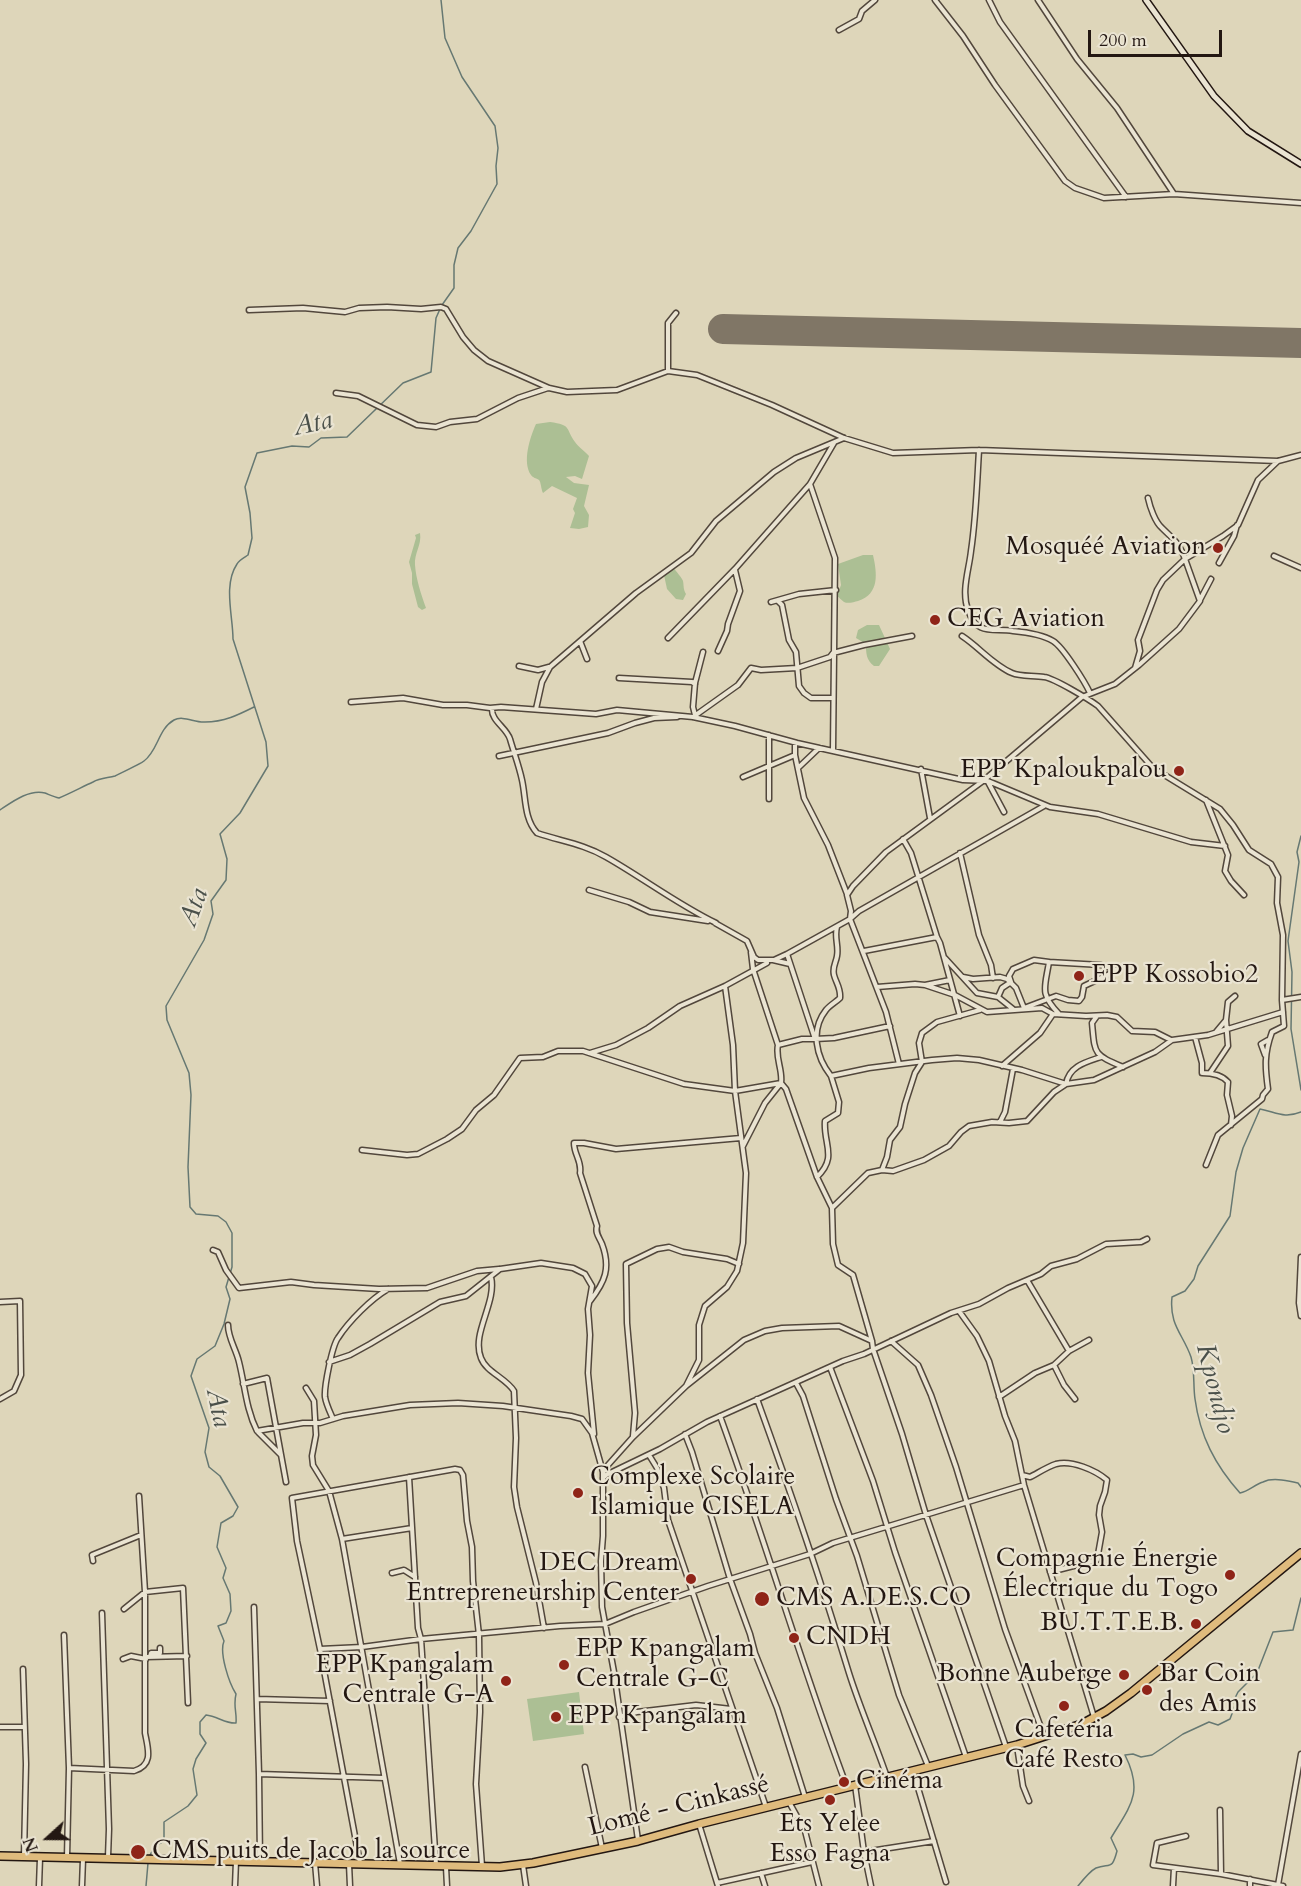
<!DOCTYPE html>
<html>
<head>
<meta charset="utf-8">
<style>
	body { margin:0 }
	#map { position:relative; width:1301px; height:1886px; overflow:hidden; background:#ded6ba; font-family:Cardo,serif }
	canvas { display:block }
	.north { position:absolute; left:18px; top:1808px; width:60px; height:60px; -webkit-text-stroke:4px #eae4d2; paint-order:stroke; rotate:249deg; font-size:16px; font-weight:700; line-height:24px; text-align:center; color:#231712 }
	.north::after { content:''; display:block; margin:auto; width:21px; height:27px; background:#231712; clip-path:polygon(50% 0,100% 100%,50% 72%,0 100%) }
	.scale { position:absolute; left:1088px; top:30px; width:134px; height:27px; box-sizing:border-box; border:3px solid #231712; border-top:0; padding-left:8px; font-size:18px; line-height:21px; white-space:nowrap; color:#231712; -webkit-text-stroke:4px #eae4d2; paint-order:stroke }
</style>
</head>
<body>
<div id="map">
<canvas width="1301" height="1886"></canvas>
<div class="north">N</div>
<div class="scale">200 m</div>
</div>
<script>
const context = document.querySelector('canvas').getContext('2d');
context.lineJoin = 'round';
function fill(path, color) {
  context.fillStyle = color;
  context.fill(path, 'evenodd');
}
function strokePath(path, color, width, dash) {
  context.strokeStyle = color;
  context.lineWidth = width;
  context.lineCap = dash ? 'butt' : 'round';
  context.setLineDash(dash || []);
  context.stroke(path);
}
function label(font, color, halo, rows, align = 'center') {
  context.font = font + ' Cardo,serif';
  context.lineWidth = 4.5;
  context.setLineDash([]);
  context.textBaseline = 'middle';
  context.strokeStyle = halo;
  context.fillStyle = color;
  for (const [text, x, y, turn = 0] of rows) {
    context.save();
    context.translate(x, y);
    context.rotate((+turn || 0) * Math.PI / 180);
    context.textAlign = isNaN(turn) ? turn : align;
    if (halo) context.strokeText(text, 0, 0);
    context.fillText(text, 0, 0);
    context.restore();
  }
}
fill(new Path2D(`
	M550,422C572,425 565,428 575,442C578,447 585,451 589,456L582,479L575,476L566,477L574,483L589,485L584,506L589,515L588,527L579,529L570,528L575,513L573,509L577,498L552,486L543,493C541,489 541,482 539,480C536,478 533,478 531,475C522,462 530,437 536,424Z
	M420,533C422,545 414,553 415,565C416,579 421,594 426,608L422,610L418,607L412,584V573L409,562L416,538L415,535Z
	M863,555H873C877,573 880,594 858,601C854,602 848,604 844,602C841,600 839,597 837,596L841,585L838,564Z
	M673,567C675,570 683,579 683,581C684,586 683,589 686,594L683,600L676,599L667,589L664,575Z
	M867,625H879L890,649L879,666H874C866,660 866,653 866,644L856,638L858,630Z
	M579,1692L584,1734L533,1741L527,1699Z`), '#acbf94');
strokePath(new Path2D(`
	M441,0L445,38L462,77L495,126L498,148L496,166L497,184L471,231L458,248L454,265V288L442,305
	M0,810C12,802 29,789 45,793C50,795 54,797 59,798C71,793 82,787 93,782C100,778 108,778 115,776C119,774 142,763 144,761C158,751 158,729 174,720C183,715 195,723 205,722C224,722 238,715 254,707
	M1301,836L1297,852L1299,862L1288,941L1292,972L1291,1029L1301,1090
	M1301,1112C1284,1119 1276,1112 1260,1109L1243,1148L1236,1172L1230,1216L1198,1266L1194,1279L1185,1291L1172,1297C1169,1325 1183,1334 1191,1357C1195,1370 1193,1386 1195,1399C1200,1436 1215,1465 1240,1493C1249,1491 1254,1485 1263,1482C1273,1477 1288,1481 1298,1483L1301,1487
	M150,1855L155,1846L164,1841V1822L188,1806L197,1795L193,1769L196,1759L206,1743L200,1734V1722L206,1715C217,1716 226,1724 236,1723C237,1712 233,1706 236,1694C229,1683 219,1653 224,1641L218,1626L226,1623L231,1611L230,1594L223,1578L226,1568L217,1547L221,1523L233,1516L238,1507L220,1476L209,1467L205,1452L209,1428L191,1376L197,1359L215,1346L224,1324L230,1299L226,1287L232,1267V1233L226,1222L218,1216L196,1214L190,1207L188,1167L191,1095L189,1073L167,1020L166,1006L204,940L213,914L211,901L226,880L227,859L220,834L240,813L268,766L266,742L233,639C233,616 223,585 237,564C239,560 245,557 248,555L252,538L250,513L245,487L257,453L292,446L309,447L321,438L347,437L403,383L431,372L436,318L440,309
	M146,1886L148,1863
	M1078,1886C1082,1881 1090,1871 1096,1868C1111,1863 1112,1870 1117,1851L1111,1838C1130,1806 1144,1793 1125,1755L1133,1754L1141,1757L1152,1755L1183,1734L1209,1722L1218,1725L1230,1719L1233,1711L1232,1704L1238,1692L1257,1673L1273,1632L1293,1630L1301,1598`), '#667872', 1.5);
strokePath(new Path2D(`
	M723,329L1301,343`), '#807666', 30);
const street = new Path2D(`
	M935,0L963,36L995,85L1065,181L1075,188L1104,198L1174,194L1301,203
	M989,0L1000,22L1126,197
	M1038,0L1077,59L1117,108L1174,194
	M839,30L859,19L862,11L875,0
	M249,310L303,308L345,312L359,308L387,307L421,309L441,307L446,309L463,337L474,350L488,361L549,388L567,392L617,390L668,371L697,375L772,405L844,438L893,453L979,450L1278,461L1301,455
	M668,371V323L676,313
	M336,393L358,396L417,425L436,427L450,422L477,419L518,398L548,388
	M979,450C977,484 976,518 971,551C969,570 961,591 968,610C977,636 992,628 1013,631C1024,632 1043,635 1053,641C1063,647 1085,682 1090,693
	M810,484L835,558L833,750
	M1274,556L1301,568
	M1219,563L1234,536L1237,525
	M1200,600L1211,579
	M778,601L782,605L789,640L796,652L799,686L804,693L811,698H833
	M771,602L799,594L836,590
	M962,636C979,647 993,665 1012,673C1021,677 1034,675 1044,677C1054,678 1090,700 1098,706L1153,768L1220,809L1233,825L1249,850L1271,864L1278,877L1277,903L1283,935L1282,1000
	M668,638L735,569L810,484L834,443
	M580,641L587,659
	M718,651L727,631L728,624L740,591L735,570
	M519,666L538,670L549,667
	M1135,668L1140,651L1138,640L1157,590L1163,580L1185,559C1178,541 1175,541 1162,528C1155,522 1150,507 1148,498
	M619,678L692,682L695,684
	M351,702L403,698L443,705H467L490,708L501,707L596,714L617,710L693,717L735,726L797,743L963,780L988,781L1050,807L1098,814L1191,842L1225,846
	M492,708C491,721 506,727 510,739C514,753 519,766 522,780C526,798 524,819 537,833C560,841 584,844 606,857C643,878 677,904 716,923
	M536,709L542,682L550,667L636,593L691,553L716,521L774,472L796,458L844,438
	M695,715L693,707L695,683L703,652
	M693,717L738,685L751,668L761,670L797,668L830,657L833,653L864,645L912,636
	M795,743V755L804,798L828,845L847,894
	M499,756L608,733L635,723L654,718L677,717
	M798,768L819,748
	M921,769L930,818
	M743,777L795,755
	M988,782L1004,812
	M769,799V735
	M1206,800L1228,855L1225,871L1231,881L1244,895
	M903,839L911,853L937,937
	M960,853L979,935L991,965L993,978
	M589,890L629,902L650,912L708,921
	M715,923L747,941L754,957L758,960H773L790,964
	M837,927C834,937 839,946 837,956C836,963 832,967 834,975C836,983 841,988 840,998C836,1002 830,1005 826,1010C810,1030 816,1057 831,1076L869,1068L932,1060L957,1058L979,1060L1022,1070L1066,1084L1094,1080L1155,1052L1172,1040L1208,1035L1283,1012
	M864,951L937,937L940,943L960,1016
	M751,952L753,969L778,1045
	M945,958L977,993L998,997L1013,1009
	M774,960L787,954
	M963,977L973,979L1000,977L1007,979L1016,988L1024,1008L1056,996L1068,1000L1079,1001L1082,997L1084,986L1118,970
	M925,985L950,980
	M877,987L915,984L925,985L955,995L987,1012L1042,1008L1053,1014L1086,1016L1107,1015L1117,1017L1132,1031L1155,1032L1171,1040
	M998,997L1002,988L1011,982L1009,976L1013,969L1034,960L1049,962
	M1059,1014C1039,993 1045,988 1049,962L1101,965L1117,970
	M1097,1016L1092,1023C1095,1055 1093,1054 1123,1067
	M1216,1032L1226,1020L1228,1002L1235,996
	M1195,1037L1202,1063V1073C1212,1073 1222,1075 1228,1082L1227,1095L1232,1116L1231,1125
	M815,1039L834,1038L890,1026
	M590,1053L616,1045L648,1028L680,1006L725,986L767,963
	M1265,1055L1261,1044L1268,1040
	M899,1064L886,1012L850,919L859,911L1044,806
	M1002,1066L1040,1033L1053,1014
	M1210,1073L1228,1046L1226,1020
	M1000,1122L1005,1112L1013,1069
	M743,1146L765,1103L781,1083L786,1089L817,1177L832,1208
	M362,1150L407,1155L418,1154L447,1139L462,1129L476,1110L494,1095L520,1058L543,1057L558,1051H583L684,1084L735,1091L733,1045L725,986
	M1206,1165L1218,1135L1262,1099L1263,1095L1268,1089C1265,1067 1264,1054 1272,1032L1284,1026L1282,1000L1301,997
	M882,1170L887,1157L890,1140L900,1127L905,1104L915,1073L922,1062L919,1043L922,1033L937,1022L980,1010
	M817,1177C838,1157 823,1144 825,1121L838,1113L839,1102L831,1076
	M213,1250L218,1252L226,1270L239,1288L291,1282L314,1285L379,1289L427,1288L477,1271L499,1269
	M1301,1257L1299,1303L1301,1316
	M491,1277C497,1303 471,1333 481,1358C486,1372 506,1378 514,1391L516,1438L514,1487L517,1507L536,1583L544,1628
	M1027,1280L1069,1351
	M590,1301C605,1282 611,1268 602,1244C599,1237 595,1233 597,1226L580,1173C582,1161 574,1155 574,1143H584L616,1149L741,1138
	M0,1302L20,1301L21,1375L14,1391L0,1399
	M959,1311L977,1336L989,1361L1005,1416L1015,1441L1024,1485L1094,1717
	M228,1325C228,1338 236,1349 239,1362C245,1386 246,1409 257,1431L303,1423H320L343,1416L410,1405L458,1403L503,1406L571,1416L582,1419L592,1433L603,1472
	M891,1341L918,1365L931,1395L956,1467L1005,1629L1044,1736
	M329,1362L350,1355L370,1344L440,1302L466,1296L500,1269L541,1263L573,1268L585,1274L592,1286L588,1309L590,1335L588,1373L594,1434
	M1054,1365L1064,1385L1075,1399
	M830,1367L873,1481L895,1552L966,1757
	M796,1383L803,1396L836,1499L857,1556L899,1695L928,1766
	M243,1384L267,1378L286,1482
	M686,1386L744,1340L765,1331L782,1328L839,1326L872,1341
	M306,1388L314,1401L316,1435L312,1456L313,1465L329,1491L342,1539L400,1864
	M999,1397L1035,1373L1054,1365L1069,1351L1089,1340
	M757,1399C790,1490 821,1581 849,1673C860,1708 875,1742 887,1777
	M720,1416C765,1539 801,1665 847,1787
	M333,1419C330,1412 326,1404 325,1397C324,1387 332,1346 338,1338C349,1321 371,1299 388,1289
	M258,1432L280,1454
	M685,1434L692,1452L730,1579L750,1634L755,1653L777,1708L805,1797
	M633,1436L635,1413L627,1323L626,1264L657,1249L669,1247L683,1252L727,1259L739,1264
	M649,1455L657,1468L664,1488L668,1520L766,1807
	M1022,1475L1030,1477C1038,1473 1047,1467 1056,1464C1072,1460 1095,1470 1107,1480L1105,1492L1100,1506L1099,1515L1102,1532L1097,1560L1050,1572
	M409,1477L418,1628L421,1639L436,1865
	M603,1478L606,1475L660,1449L707,1422L843,1361L864,1354L951,1313L979,1304L1008,1288L1041,1274L1051,1266L1077,1259L1106,1244L1141,1242L1147,1239
	M342,1539L412,1528
	M93,1561L92,1555L141,1535
	M392,1573L404,1570L415,1577
	M254,1607L259,1774L260,1861
	M124,1609L145,1592L183,1588L188,1703
	M102,1613L109,1829L108,1857
	M64,1635L69,1768L67,1857
	M320,1649L362,1647L421,1639L560,1626L605,1624L634,1612L708,1586L810,1554L833,1543L1024,1485
	M146,1657L187,1656
	M150,1657L151,1653H160V1648
	M123,1659L131,1656L146,1659
	M23,1669L26,1764L24,1856
	M257,1699L330,1701
	M619,1717L637,1712L696,1705L731,1709
	M0,1727H24
	M1017,1746L1023,1786L1029,1801
	M1006,1747L926,1515L902,1434L873,1349L872,1341L853,1275L838,1265L833,1244L832,1208L868,1173L882,1170L893,1171L924,1160L949,1146L961,1132L969,1126L992,1122L1009,1123L1027,1121L1054,1092L1066,1084C1069,1066 1086,1062 1101,1057
	M585,1767L602,1848
	M69,1768L134,1771C154,1765 148,1749 145,1733V1592L139,1496
	M913,1771L946,1882
	M259,1774L384,1778
	M855,1785L864,1852L871,1886
	M789,1802L805,1831L819,1886
	M1220,1810L1221,1874
	M699,1824L718,1886
	M1186,1836L1157,1843L1153,1865L1221,1874L1283,1886
	M638,1840L614,1672L602,1607L601,1561L603,1536V1473L608,1465L633,1437L686,1386L699,1360V1325L705,1306L727,1287L737,1271L743,1243L746,1173L735,1091L781,1083C783,1070 775,1058 778,1045L802,1039H815L787,954L850,919L851,911L847,895L853,886L886,852L983,781L1082,697L1115,684L1139,665L1179,629L1200,601L1185,559L1223,536L1238,525L1258,480L1278,461
	M864,1852L934,1841
	M315,1863L317,1886
	M360,1863L320,1649L297,1541L292,1498L455,1469L460,1470L463,1475L467,1521L472,1547L473,1581L479,1635L480,1712L476,1784L482,1866
	M349,1864L350,1886
	M523,1865L526,1886
	M446,1867L447,1886
	M761,1873L765,1886
	M717,1883L812,1862
	M1278,1885L1301,1754
	M39,1886L40,1858
	M82,1886L83,1859
	M235,1886L236,1861
	M1173,1886L1174,1868
	M1250,1886V1879`);
const secondary = new Path2D(`
	M1146,0L1214,96L1248,131L1301,164`);
const highway = new Path2D(`
	M0,1856L500,1867L533,1863L638,1841L699,1824L1017,1745L1082,1724L1106,1711L1131,1693L1301,1553`);
strokePath(street, '#52473c', 7);
strokePath(secondary, '#231712', 8);
strokePath(highway, '#231712', 10);
strokePath(street, '#eae4d2', 4);
strokePath(secondary, '#eae4d2', 5);
strokePath(highway, '#dfbb7d', 7);
for (const [x, y, r, color] of [
	[1218,548,6,"#8f2418"],
	[935,620,6,"#8f2418"],
	[1179,771,6,"#8f2418"],
	[1079,976,6,"#8f2418"],
	[578,1493,6,"#8f2418"],
	[1230,1575,6,"#8f2418"],
	[691,1579,6,"#8f2418"],
	[762,1599,8,"#8f2418"],
	[1196,1624,6,"#8f2418"],
	[794,1638,6,"#8f2418"],
	[564,1665,6,"#8f2418"],
	[1124,1675,6,"#8f2418"],
	[506,1681,6,"#8f2418"],
	[1147,1690,6,"#8f2418"],
	[1064,1706,6,"#8f2418"],
	[556,1717,6,"#8f2418"],
	[844,1782,6,"#8f2418"],
	[830,1800,6,"#8f2418"],
	[138,1852,8,"#8f2418"]
]) {
  const dot = new Path2D();
  dot.arc(x, y, r, 0, 2 * Math.PI);
  context.fillStyle = color;
  context.fill(dot);
  strokePath(dot, '#eae4d2', 2);
}
label('26px', '#231712', '#eae4d2', [
	["Mosquéé Aviation",1206,548,"right"],
	["CEG Aviation",947,620],
	["EPP Kpaloukpalou",1167,771,"right"],
	["EPP Kossobio2",1091,976],
	["Complexe Scolaire",590,1478],
	["Islamique CISELA",590,1508],
	["Compagnie Énergie",1218,1560,"right"],
	["Électrique du Togo",1218,1590,"right"],
	["DEC Dream",679,1564,"right"],
	["Entrepreneurship Center",679,1594,"right"],
	["CMS A.DE.S.CO",776,1599],
	["BU.T.T.E.B.",1184,1624,"right"],
	["CNDH",806,1638],
	["EPP Kpangalam",576,1650],
	["Centrale G-C",576,1680],
	["EPP Kpangalam",494,1666,"right"],
	["Centrale G-A",494,1696,"right"],
	["Bonne Auberge",1112,1675,"right"],
	["Bar Coin",1159,1675],
	["des Amis",1159,1705],
	["EPP Kpangalam",568,1717],
	["Cafetéria",1064,1731,"center"],
	["Café Resto",1064,1761,"center"],
	["Cinéma",856,1782],
	["Ets Yelee",830,1825,"center"],
	["Esso Fagna",830,1855,"center"],
	["CMS puits de Jacob la source",152,1852]
], 'left');
label('26px', '#231712', '#eae4d2', [
	["Lomé - Cinkassé",679,1807,-14]
]);
label('italic 27px', '#4a504a', '#eae4d2', [
	["Ata",313,425,-12],
	["Ata",195,908,-70],
	["Kpondjo",1214,1389,76],
	["Ata",217,1408,78]
]);
</script>
</body>
</html>
